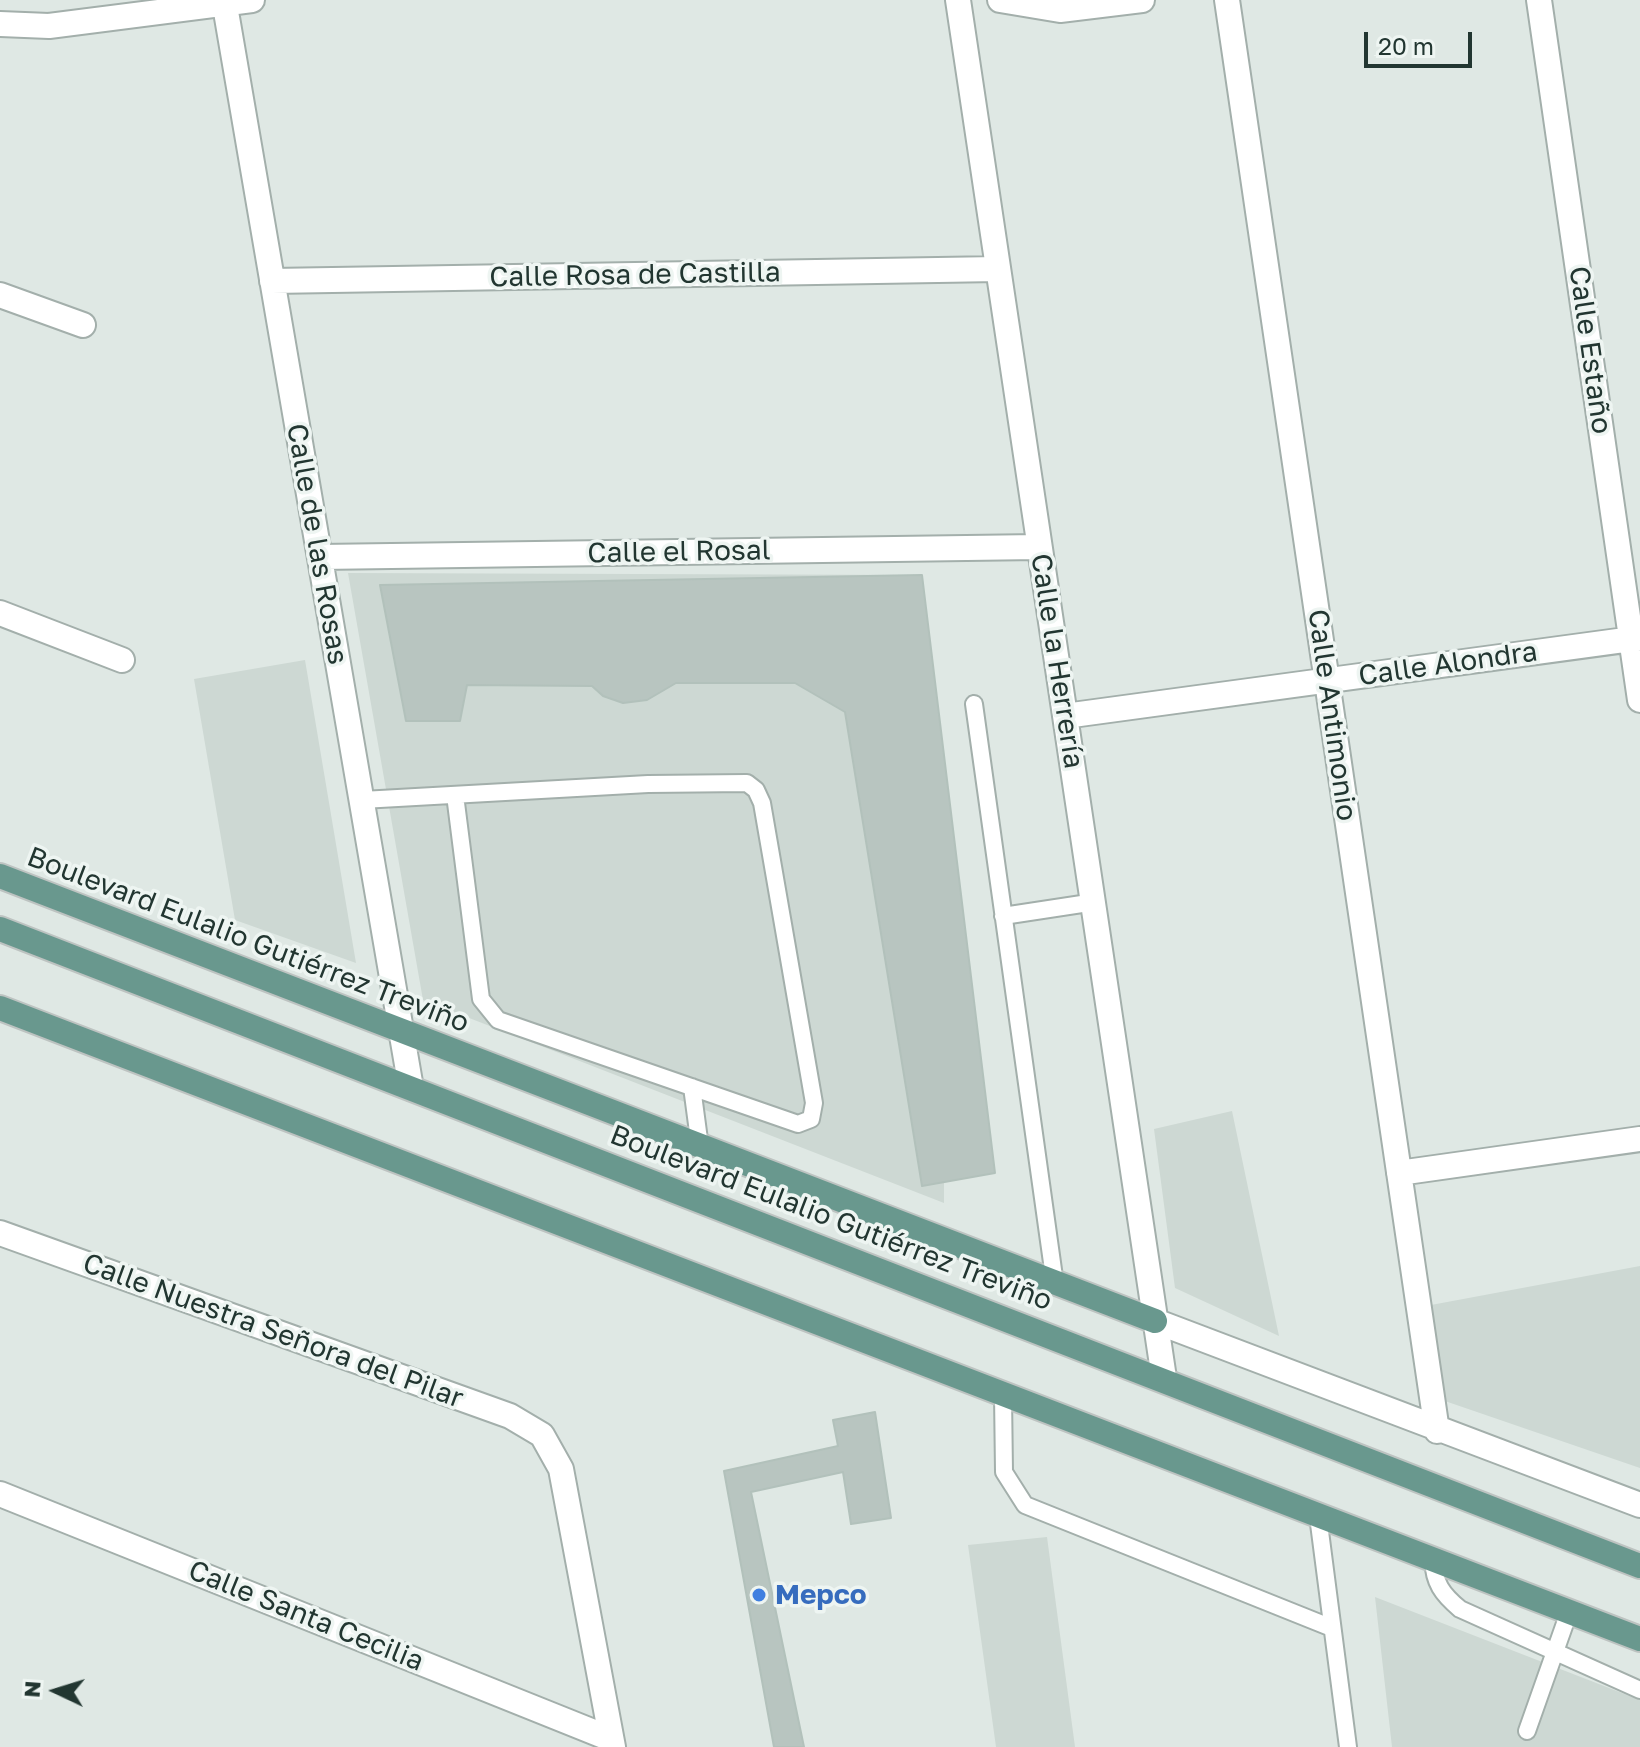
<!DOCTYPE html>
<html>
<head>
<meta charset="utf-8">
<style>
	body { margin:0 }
	#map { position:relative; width:1640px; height:1747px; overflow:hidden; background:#dfe8e4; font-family:"Golos Text",sans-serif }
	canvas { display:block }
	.north { position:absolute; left:16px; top:1651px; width:80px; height:80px; -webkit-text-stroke:6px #eef5f2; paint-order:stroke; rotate:274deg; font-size:22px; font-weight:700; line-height:32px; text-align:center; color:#223631 }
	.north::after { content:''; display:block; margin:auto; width:28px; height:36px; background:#223631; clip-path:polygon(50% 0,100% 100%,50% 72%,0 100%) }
	.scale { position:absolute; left:1364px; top:32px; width:108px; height:36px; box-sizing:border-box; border:4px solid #223631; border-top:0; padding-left:10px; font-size:24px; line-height:28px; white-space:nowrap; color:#223631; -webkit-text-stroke:6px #eef5f2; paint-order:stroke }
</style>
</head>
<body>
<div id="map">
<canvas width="1640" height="1747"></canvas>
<div class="north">N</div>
<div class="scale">20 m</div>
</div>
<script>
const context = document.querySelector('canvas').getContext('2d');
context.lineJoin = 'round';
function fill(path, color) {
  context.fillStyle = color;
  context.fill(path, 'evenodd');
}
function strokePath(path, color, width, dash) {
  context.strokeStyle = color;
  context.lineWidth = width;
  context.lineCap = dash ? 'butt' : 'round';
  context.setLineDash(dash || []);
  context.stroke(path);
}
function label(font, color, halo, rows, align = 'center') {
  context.font = font + ' "Golos Text",sans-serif';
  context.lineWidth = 7;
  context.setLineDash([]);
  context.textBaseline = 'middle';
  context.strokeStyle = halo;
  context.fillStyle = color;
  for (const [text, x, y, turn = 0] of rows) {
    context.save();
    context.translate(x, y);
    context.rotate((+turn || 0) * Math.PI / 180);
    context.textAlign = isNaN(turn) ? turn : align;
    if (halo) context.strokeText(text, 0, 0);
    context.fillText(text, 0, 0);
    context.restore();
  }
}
fill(new Path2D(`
	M348,573L922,575L995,1173L944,1182V1203L423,1000Z
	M305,660L356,963L235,920L194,679Z
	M1232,1111L1279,1336L1175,1288L1154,1129Z
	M1640,1266V1468L1442,1400L1431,1305Z
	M1047,1537L1075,1747H996L968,1545Z
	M1375,1597L1640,1700V1747H1392Z`), '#cdd8d3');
const building = new Path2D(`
	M922,575L995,1173L922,1186L845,712L795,683H676L647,700L623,703L603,696L592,686L467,685L460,721H406L380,585Z
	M875,1412L891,1518L851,1524L843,1472L751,1492L804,1747H774L724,1471L838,1446L833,1420Z`);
fill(building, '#b8c5c0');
strokePath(building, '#b2c1bb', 2);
const service = new Path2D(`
	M974,704L1055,1284
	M362,800L648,784L747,783L756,790L762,803L814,1103L811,1119L798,1124L498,1020L481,999L455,795
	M1003,916L1095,902
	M692,1087L700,1147
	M1003,1395L1004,1472L1025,1505L1332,1628
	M1318,1516L1348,1747
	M1433,1559C1434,1583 1442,1594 1460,1609L1640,1690
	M1527,1731L1569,1612`);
const minor = new Path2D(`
	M224,0L411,1088
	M958,0L1164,1378
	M1000,0L1060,10L1142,0
	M1227,0L1437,1431
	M1539,0L1640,700
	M0,24L49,26L252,0
	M272,281L998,269
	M0,295L83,325
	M320,557L1038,547
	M0,613L122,660
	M1065,716L1640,638
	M1399,1173L1640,1139
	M0,1233L510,1416L542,1435L561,1469L613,1747
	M1155,1321L1640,1505
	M0,1494L611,1739`);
const primary = new Path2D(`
	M0,876L1155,1321
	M0,929L1640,1566
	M0,1008L1640,1639`);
strokePath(service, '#a3afab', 20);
strokePath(minor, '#a3afab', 28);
strokePath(primary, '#bdc3c1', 28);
strokePath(service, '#fff', 16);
strokePath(minor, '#fff', 24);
strokePath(primary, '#69988e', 24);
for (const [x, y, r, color] of [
	[759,1595,8,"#3f7fe0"]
]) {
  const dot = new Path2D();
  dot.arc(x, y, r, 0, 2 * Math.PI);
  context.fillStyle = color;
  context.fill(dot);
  strokePath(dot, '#eef5f2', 3);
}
label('28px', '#223631', '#eef5f2', [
	["Calle Rosa de Castilla",635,275,-1],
	["Calle Estaño",1590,350,82],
	["Calle de las Rosas",317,544,80],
	["Calle el Rosal",679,552,-1],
	["Calle la Herrería",1057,661,81],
	["Calle Alondra",1448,664,-8],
	["Calle Antimonio",1332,715,82],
	["Boulevard Eulalio Gutiérrez Treviño",248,940,21],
	["Boulevard Eulalio Gutiérrez Treviño",831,1218,21],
	["Calle Nuestra Señora del Pilar",273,1331,20],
	["Calle Santa Cecilia",306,1616,22]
]);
label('bold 28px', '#366cbe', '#eef5f2', [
	["Mepco",775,1595]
], 'left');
</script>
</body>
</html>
